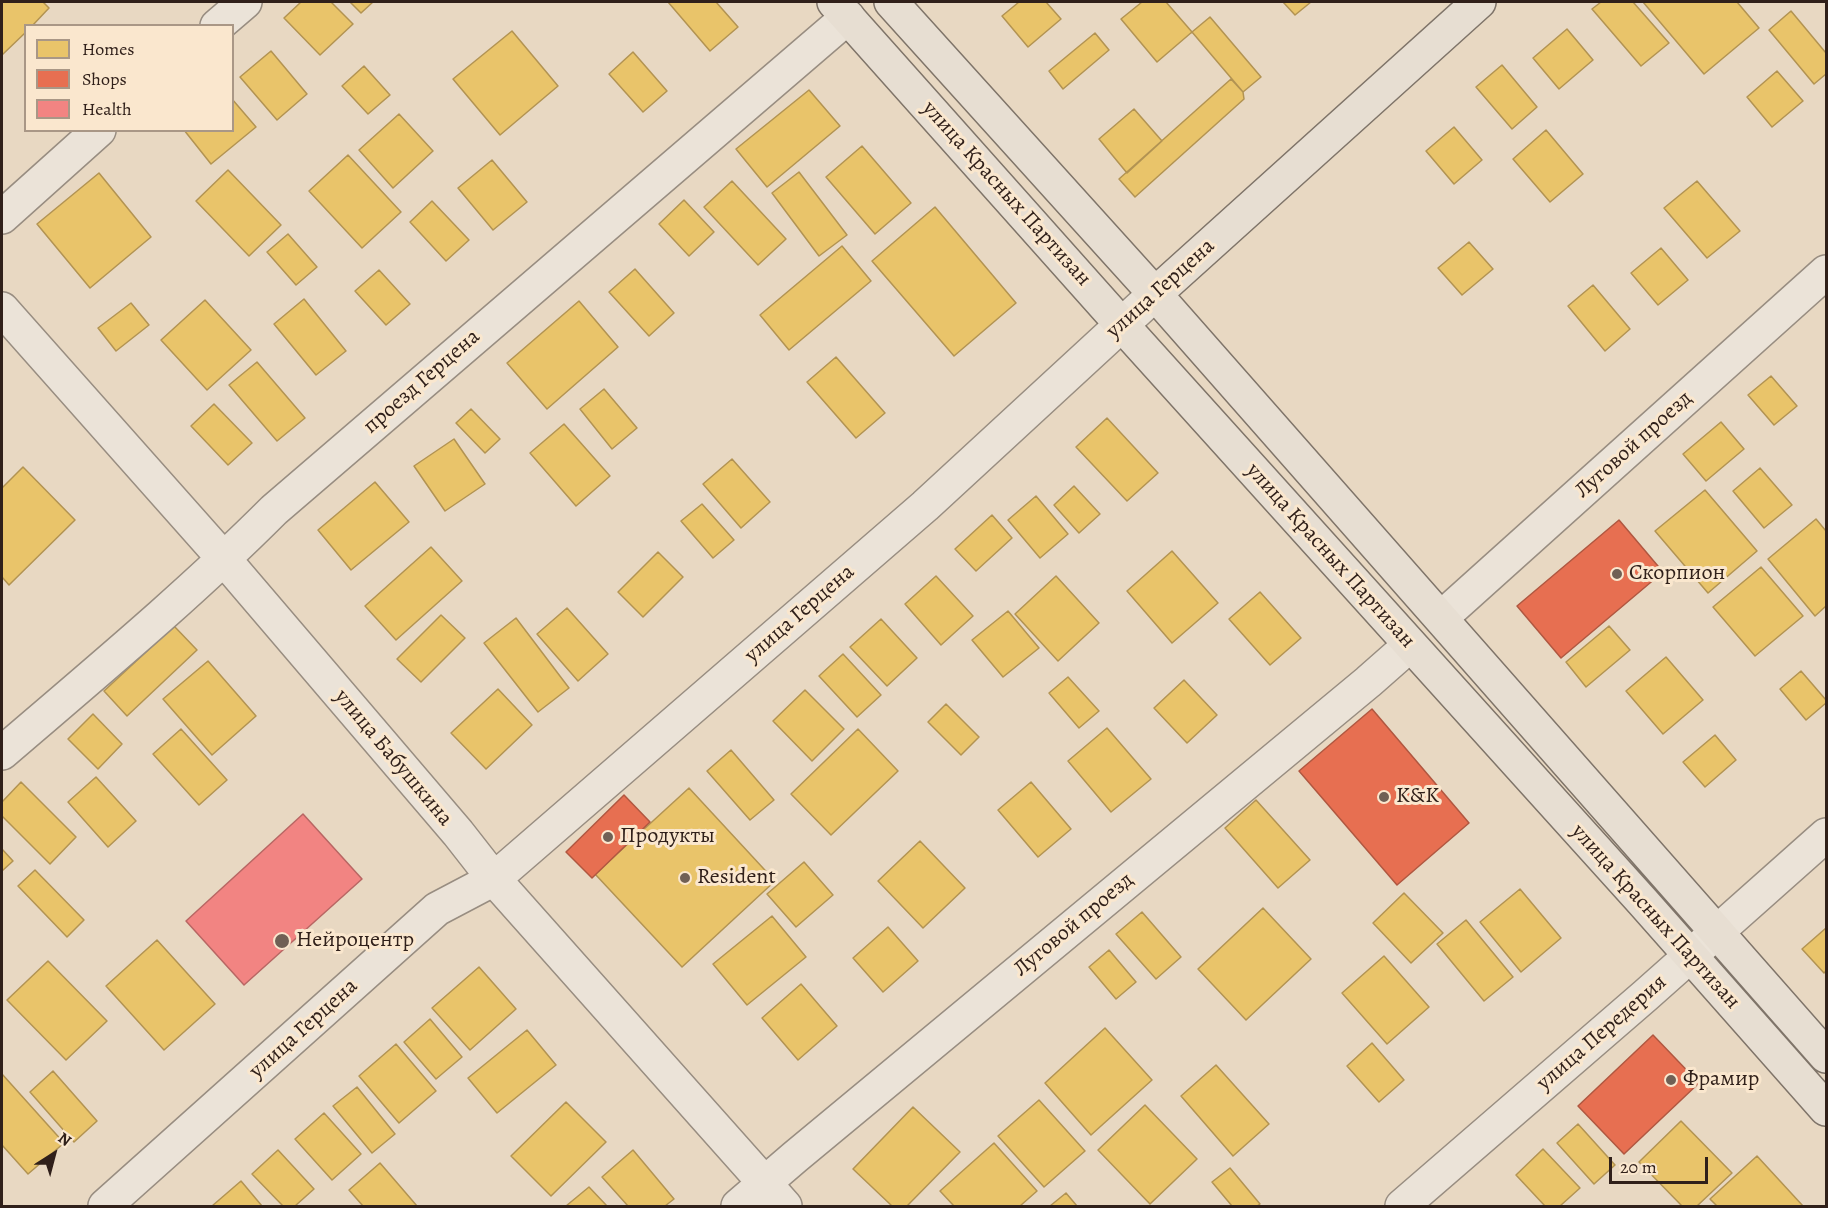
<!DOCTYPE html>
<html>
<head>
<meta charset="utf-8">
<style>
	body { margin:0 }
	#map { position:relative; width:1828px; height:1208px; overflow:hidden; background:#e8d8c2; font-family:Alegreya,serif }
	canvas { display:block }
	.frame { position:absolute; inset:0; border:3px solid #30201a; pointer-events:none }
	.legend { position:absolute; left:24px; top:24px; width:210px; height:108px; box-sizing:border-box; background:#fae7ce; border:2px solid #a99786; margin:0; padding:8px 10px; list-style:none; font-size:18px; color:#30201a }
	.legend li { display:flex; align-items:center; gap:12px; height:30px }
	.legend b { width:30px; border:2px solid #a99786 }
	.north { position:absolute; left:24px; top:1124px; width:60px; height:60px; -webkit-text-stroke:4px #fae7ce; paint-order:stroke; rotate:36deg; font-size:16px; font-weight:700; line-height:24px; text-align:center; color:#30201a }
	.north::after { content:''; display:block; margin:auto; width:21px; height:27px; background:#30201a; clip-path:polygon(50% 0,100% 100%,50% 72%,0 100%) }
	.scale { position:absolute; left:1609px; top:1157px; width:99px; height:27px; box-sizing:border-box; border:3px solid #30201a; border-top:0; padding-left:8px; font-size:18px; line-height:21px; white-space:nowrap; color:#30201a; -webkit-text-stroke:4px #fae7ce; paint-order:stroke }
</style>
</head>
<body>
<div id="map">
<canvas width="1828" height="1208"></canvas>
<div class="frame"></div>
<ul class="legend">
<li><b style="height:16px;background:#e9c46a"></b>Homes</li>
<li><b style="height:16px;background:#e76f51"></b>Shops</li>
<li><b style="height:16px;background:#f28482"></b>Health</li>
</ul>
<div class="north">N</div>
<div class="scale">20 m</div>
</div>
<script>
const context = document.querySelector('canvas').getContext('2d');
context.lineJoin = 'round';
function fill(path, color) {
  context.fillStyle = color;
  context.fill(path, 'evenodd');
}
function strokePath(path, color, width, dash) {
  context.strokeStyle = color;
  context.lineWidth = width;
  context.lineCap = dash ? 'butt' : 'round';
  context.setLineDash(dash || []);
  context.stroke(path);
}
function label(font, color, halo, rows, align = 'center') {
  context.font = font + ' Alegreya,serif';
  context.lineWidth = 6;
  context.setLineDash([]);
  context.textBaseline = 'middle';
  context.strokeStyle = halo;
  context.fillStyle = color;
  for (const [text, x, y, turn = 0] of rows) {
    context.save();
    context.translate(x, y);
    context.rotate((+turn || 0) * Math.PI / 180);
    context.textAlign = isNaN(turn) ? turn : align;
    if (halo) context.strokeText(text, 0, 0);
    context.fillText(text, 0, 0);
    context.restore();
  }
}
const homes = new Path2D(`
	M2,2H43L49,8L32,26H26V32L2,55Z
	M301,2H331L353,24L320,55L284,18Z
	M350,2H373L361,13Z
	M668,2H716L738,27L710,51Z
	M1019,2H1046L1061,19L1028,47L1002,16Z
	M1142,2H1166L1192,32L1157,62L1121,19Z
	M1283,2H1311L1295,15Z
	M1601,2H1633L1669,43L1641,66L1592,9Z
	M1643,2H1737L1759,28L1704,74Z
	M1791,11L1826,53V74L1814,84L1769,30Z
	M1210,17L1261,77L1243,92L1192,32Z
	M1567,29L1593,60L1559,89L1533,58Z
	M512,31L558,86L500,135L453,79Z
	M1095,33L1109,50L1063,89L1049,71Z
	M271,51L307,94L277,120L240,77Z
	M633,52L667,91L643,112L609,74Z
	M1502,65L1537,107L1512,129L1476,87Z
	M364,66L390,95L368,114L342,86Z
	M1777,71L1803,101L1772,127L1747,97Z
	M1231,79L1243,92L1244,99L1135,197L1119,179Z
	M809,90L840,126L767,187L736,149Z
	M232,99L256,127L211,164L184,130H232Z
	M1134,109L1162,141L1127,173L1099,139Z
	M399,114L433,151L393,188L359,150Z
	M1454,127L1482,160L1454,184L1426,151Z
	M1546,130L1583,174L1550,202L1513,159Z
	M862,146L911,203L875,234L826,177Z
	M348,155L401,212L362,248L309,191Z
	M492,160L527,202L493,230L458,188Z
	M228,170L281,225L249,256L196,201Z
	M799,172L847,235L819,256L772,193Z
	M99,173L151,237L90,288L37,224Z
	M732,181L786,239L758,265L704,207Z
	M1697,181L1740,231L1707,258L1664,208Z
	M684,200L714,232L689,256L659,224Z
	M432,201L469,240L446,261L410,222Z
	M935,207L1016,303L954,356L872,261Z
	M288,234L317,267L296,285L267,252Z
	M1469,242L1493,269L1462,295L1438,268Z
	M842,246L871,281L789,350L760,315Z
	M1661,248L1688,280L1658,305L1631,273Z
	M635,269L674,313L649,336L609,292Z
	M379,270L410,304L386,325L355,291Z
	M1593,285L1630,329L1605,351L1568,306Z
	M304,299L346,351L316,375L274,324Z
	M205,300L251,350L207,390L161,340Z
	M579,301L618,347L547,409L507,363Z
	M131,303L149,325L116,351L98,328Z
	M836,357L885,413L856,438L807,382Z
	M257,362L305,418L277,441L229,385Z
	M1771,376L1797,406L1774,425L1748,395Z
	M604,389L637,428L612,449L580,409Z
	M214,404L252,443L228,465L191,426Z
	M471,409L500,439L485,453L456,423Z
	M1107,418L1158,473L1127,501L1076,447Z
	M1721,422L1744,449L1706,481L1683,454Z
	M564,424L610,476L576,506L530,453Z
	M454,439L485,484L445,511L414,466Z
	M732,459L770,502L741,528L703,484Z
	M23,467L75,520L9,585L2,577V488Z
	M1760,468L1792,505L1764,528L1733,491Z
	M375,482L409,522L351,570L318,530Z
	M1074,486L1100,514L1079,533L1054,505Z
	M1705,490L1757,551L1708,593L1655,531Z
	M1036,496L1068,534L1040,558L1008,520Z
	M702,504L734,540L713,558L681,521Z
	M992,515L1012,538L976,571L955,549Z
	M1816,519L1826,531V606L1815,616L1768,559Z
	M431,547L462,581L396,640L365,606Z
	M1172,551L1218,603L1172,643L1127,591Z
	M658,552L683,577L643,617L618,592Z
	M1761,567L1803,616L1755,656L1713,607Z
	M936,576L973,616L941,645L905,604Z
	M1056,576L1099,623L1058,661L1015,614Z
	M1260,592L1301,638L1270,665L1229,619Z
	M567,608L608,654L578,681L537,634Z
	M1008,611L1039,648L1003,677L972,640Z
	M441,615L465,638L421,682L397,659Z
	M516,618L569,688L538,712L484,643Z
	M881,619L917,658L887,686L850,647Z
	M174,626L197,650L127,716L104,691Z
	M1609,626L1630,650L1586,687L1566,662Z
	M843,654L881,695L857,717L819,676Z
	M1666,657L1703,700L1663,734L1626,691Z
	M208,661L256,716L212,755L163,699Z
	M1801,671L1826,700V703L1806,720L1780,689Z
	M1068,677L1099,711L1079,728L1049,693Z
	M1184,680L1217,715L1187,743L1154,708Z
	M498,689L532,725L486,769L451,733Z
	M805,690L844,729L812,761L773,721Z
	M946,704L979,737L961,755L928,722Z
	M93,714L122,744L98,769L68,739Z
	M1107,728L1151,779L1111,812L1068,761Z
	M181,729L227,780L199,805L153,754Z
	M858,729L898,771L831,835L791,794Z
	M1715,735L1736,760L1705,787L1683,762Z
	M731,750L774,800L750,820L707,771Z
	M96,777L136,821L108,847L68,802Z
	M21,782L76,837L50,864L2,816V802Z
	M1031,782L1071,829L1038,857L998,810Z
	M689,788L775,881L682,967L595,874Z
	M1256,800L1310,860L1278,888L1225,828Z
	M920,841L965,888L923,928L878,881Z
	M2,849L13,861L2,871Z
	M804,862L833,895L796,927L767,894Z
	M35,870L84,920L67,937L18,886Z
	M1520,889L1561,938L1521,972L1480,922Z
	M1404,893L1443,933L1411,963L1373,923Z
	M1263,908L1311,959L1246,1020L1198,969Z
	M1142,912L1181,957L1156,979L1116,934Z
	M772,916L806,957L747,1005L713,964Z
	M1466,920L1513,977L1484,1001L1437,944Z
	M888,927L918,961L883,992L853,958Z
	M1826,928V971L1824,973L1802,949Z
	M157,940L215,1004L164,1050L106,986Z
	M1109,950L1136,982L1116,999L1089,967Z
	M1384,956L1429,1007L1387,1044L1342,993Z
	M48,961L107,1021L66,1060L7,1000Z
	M479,967L516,1009L470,1050L432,1008Z
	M801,984L837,1026L798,1060L762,1018Z
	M430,1019L462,1057L436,1079L404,1042Z
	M1105,1028L1152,1080L1091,1135L1045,1083Z
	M527,1030L556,1065L497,1113L468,1078Z
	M1372,1043L1404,1080L1379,1102L1347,1066Z
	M396,1044L436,1091L399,1123L359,1076Z
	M1216,1065L1269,1124L1233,1156L1181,1096Z
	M53,1071L97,1121L74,1142L30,1092Z
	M2,1074L64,1143L28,1174L2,1145Z
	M357,1087L395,1134L372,1153L333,1106Z
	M1039,1100L1085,1151L1044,1187L998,1136Z
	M566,1102L606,1142L551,1196L511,1156Z
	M1145,1105L1197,1159L1150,1204L1098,1150Z
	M913,1107L960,1152L907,1206H892L853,1169Z
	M324,1113L361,1154L332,1180L295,1139Z
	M1681,1121L1732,1173L1697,1206H1682L1639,1162Z
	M1578,1124L1615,1165L1594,1184L1557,1143Z
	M994,1143L1037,1191L1020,1206H954L940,1191Z
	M1543,1149L1580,1188L1560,1206H1545L1516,1175Z
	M278,1150L314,1189L295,1206H283L252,1174Z
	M633,1150L674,1199L665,1206H628L602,1177Z
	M1757,1156L1803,1206H1717L1710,1199Z
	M380,1163L417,1206H363L349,1190Z
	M1230,1168L1260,1204L1257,1206H1232L1212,1182Z
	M241,1181L262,1206H212Z
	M589,1187L607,1206H566Z
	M1066,1193L1077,1206H1050Z`);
fill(homes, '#e9c46a');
strokePath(homes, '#b29352', 1.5);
const shops = new Path2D(`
	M1619,520L1663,572L1561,658L1517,606Z
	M1372,709L1469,823L1397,885L1299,771Z
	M624,795L650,822L592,878L566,852Z
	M1653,1035L1699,1083L1624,1154L1578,1106Z`);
fill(shops, '#e76f51');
strokePath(shops, '#b05740', 1.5);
const health = new Path2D(`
	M303,814L362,879L244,985L186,921Z`);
fill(health, '#f28482');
strokePath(health, '#b86663', 1.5);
const minor = new Path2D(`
	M217,26L245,2
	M2,217L99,130
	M2,309L224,559L458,833L494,879L785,1206
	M1441,618L1826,272
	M2,753C94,674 188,596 274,510L848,17
	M105,1206L437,909L494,879L925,506L1155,294
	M738,1206L795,1157L1368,682L1410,645
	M1402,1206L1646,995L1826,835`);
const major = new Path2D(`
	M1155,294L1479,2`);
const highway = new Path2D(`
	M834,2L1122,325L1642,901L1826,1109
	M891,2L1155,294L1826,1056`);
strokePath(minor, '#988d81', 36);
strokePath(major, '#7f7469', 36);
strokePath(highway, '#7f7469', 36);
strokePath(minor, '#ebe3d8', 33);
strokePath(major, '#e7ded2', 33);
strokePath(highway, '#e7ded2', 33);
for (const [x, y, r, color] of [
	[1617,574,6,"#706055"],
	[1384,797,6,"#706055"],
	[608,837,6,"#706055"],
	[685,878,6,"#706055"],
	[282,941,8,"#706055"],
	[1671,1080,6,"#706055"]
]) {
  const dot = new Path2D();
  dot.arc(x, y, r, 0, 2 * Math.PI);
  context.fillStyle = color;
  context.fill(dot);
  strokePath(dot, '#fae7ce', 2);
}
label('22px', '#30201a', '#fae7ce', [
	["улица Красных Партизан",1006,194,48],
	["улица Герцена",1161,289,-42],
	["проезд Герцена",422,382,-41],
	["Луговой проезд",1634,445,-42],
	["улица Красных Партизан",1330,556,48],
	["улица Герцена",800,614,-41],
	["улица Бабушкина",393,758,50],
	["улица Красных Партизан",1655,917,48],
	["Луговой проезд",1074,925,-40],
	["улица Герцена",304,1029,-42],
	["улица Передерия",1602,1033,-41]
]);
label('22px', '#30201a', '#fae7ce', [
	["Скорпион",1629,574],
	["K&K",1396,797],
	["Продукты",620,837],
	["Resident",697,878],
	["Нейроцентр",296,941],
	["Фрамир",1683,1080]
], 'left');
</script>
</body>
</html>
